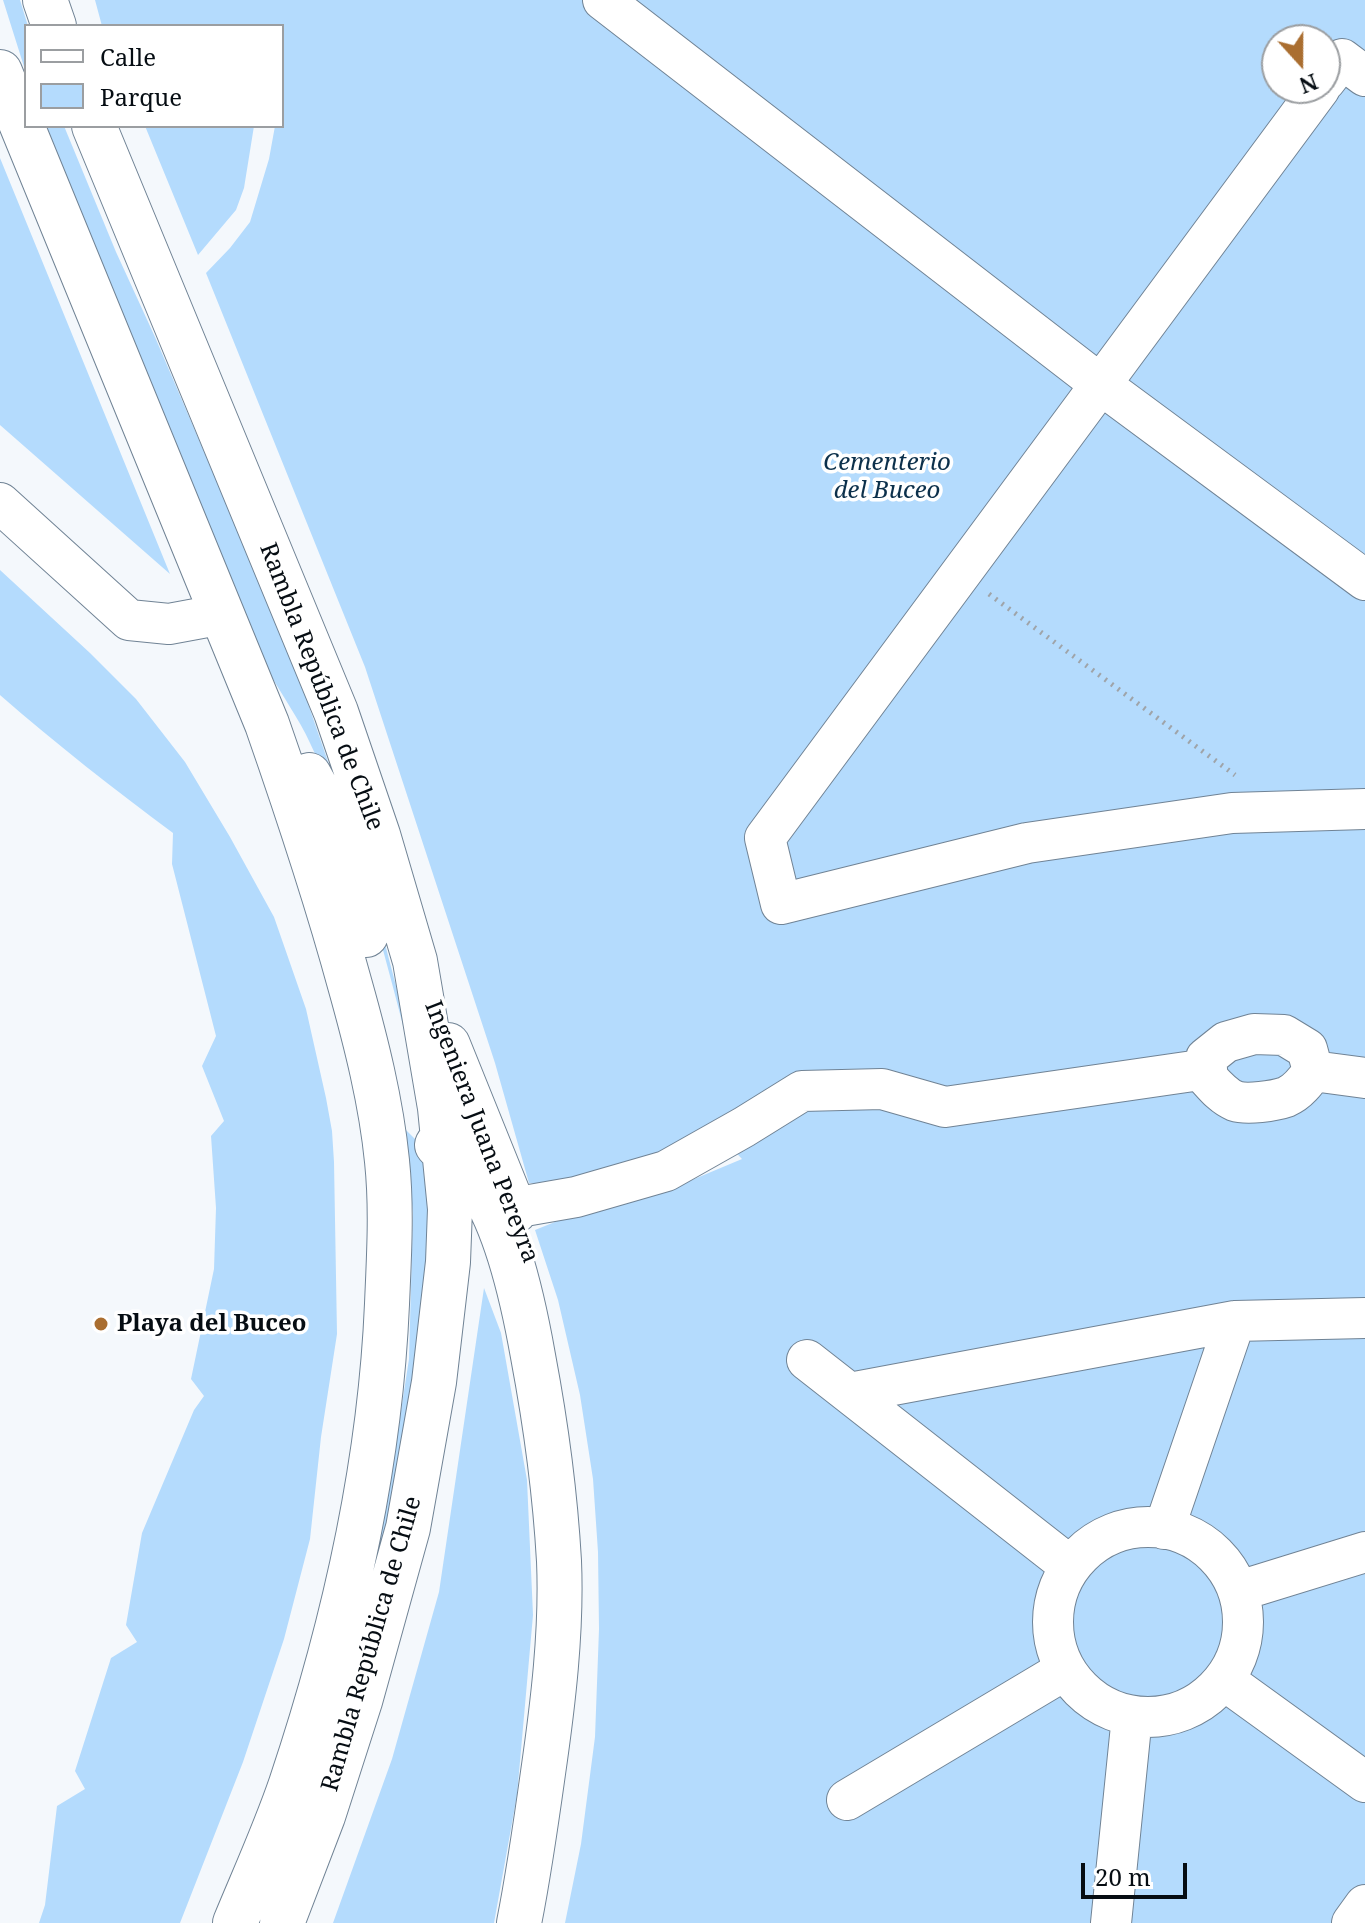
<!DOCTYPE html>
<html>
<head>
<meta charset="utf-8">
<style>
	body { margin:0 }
	#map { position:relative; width:1365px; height:1923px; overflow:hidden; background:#f4f8fc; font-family:"Noto Serif",serif }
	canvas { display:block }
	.legend { position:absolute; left:24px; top:24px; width:260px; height:104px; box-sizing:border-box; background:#fff; border:2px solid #9b9ea1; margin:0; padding:10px 14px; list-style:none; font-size:24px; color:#060d13 }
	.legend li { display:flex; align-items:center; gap:16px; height:40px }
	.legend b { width:40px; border:2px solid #9b9ea1 }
	.north { position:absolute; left:1261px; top:24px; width:80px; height:80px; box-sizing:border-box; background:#fff; border:2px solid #9b9ea1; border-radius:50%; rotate:159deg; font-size:22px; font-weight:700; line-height:32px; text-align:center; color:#060d13 }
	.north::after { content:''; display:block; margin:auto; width:28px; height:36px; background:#aa6e30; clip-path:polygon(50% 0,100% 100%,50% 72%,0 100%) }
	.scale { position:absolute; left:1081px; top:1863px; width:106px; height:36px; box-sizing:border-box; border:4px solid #060d13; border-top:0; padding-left:10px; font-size:24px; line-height:28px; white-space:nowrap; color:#060d13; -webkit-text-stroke:6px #fff; paint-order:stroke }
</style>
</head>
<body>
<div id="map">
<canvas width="1365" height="1923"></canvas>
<ul class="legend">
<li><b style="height:10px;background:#fff"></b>Calle</li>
<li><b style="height:22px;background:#b4dbfd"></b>Parque</li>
</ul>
<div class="north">N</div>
<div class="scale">20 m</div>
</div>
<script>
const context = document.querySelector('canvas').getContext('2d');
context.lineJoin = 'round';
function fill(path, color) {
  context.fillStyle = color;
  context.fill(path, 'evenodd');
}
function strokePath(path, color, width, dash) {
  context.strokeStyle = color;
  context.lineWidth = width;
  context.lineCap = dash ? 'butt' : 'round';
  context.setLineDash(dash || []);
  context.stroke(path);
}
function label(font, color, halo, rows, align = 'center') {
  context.font = font + ' "Noto Serif",serif';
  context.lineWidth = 7;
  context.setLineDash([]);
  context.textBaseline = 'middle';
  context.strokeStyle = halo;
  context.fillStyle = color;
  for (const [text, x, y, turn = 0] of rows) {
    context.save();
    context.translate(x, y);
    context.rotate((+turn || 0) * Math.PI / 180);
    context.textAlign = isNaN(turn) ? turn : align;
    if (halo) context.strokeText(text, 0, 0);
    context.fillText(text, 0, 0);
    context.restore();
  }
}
fill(new Path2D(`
	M3,0H20L28,26H26V73Z
	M95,0H1365V1923H565L581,1844L595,1737L599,1629L598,1552L593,1479L580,1395L558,1300L535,1230L602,1203L668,1190L742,1159L710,1125L681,1147L560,1185L529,1183L495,1063L365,667L206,273L230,248L250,222L269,159L275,126H282V26H102ZM1277,40H1325V88H1277Z
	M45,126H64L116,252L155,337L293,660L357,846L376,910L405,1020L409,1048C382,945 356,839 310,743C299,719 283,697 270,674Z
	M145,126H254L244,188L236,210L198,255Z
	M0,158L170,574L0,425Z
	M0,570L90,653L136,699L185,762L230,837L274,917L306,1009L326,1098L332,1131L334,1162L337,1334L321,1437L310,1539L284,1639L243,1762L180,1923H39L45,1905L57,1806L85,1789L75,1771L111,1658L137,1642L126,1625L142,1533L194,1410L204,1396L191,1379L214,1269L216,1208L211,1136L224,1121L202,1066L216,1036L172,864L173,833C114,789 56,744 0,695Z
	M404,1128L416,1140L426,1147L429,1213L425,1297L416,1361L379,1565L358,1636L375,1564L389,1488L409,1359L413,1213Z
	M484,1288L501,1333L527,1480L533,1615L517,1795L494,1923H333L392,1759L439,1592Z`), '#b4dbfd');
const minor = new Path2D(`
	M603,0L1100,384L1365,580
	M1325,81L1342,59L1365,76
	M1320,88L765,838L781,904L1027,843L1232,813L1365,809
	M0,503L129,620L169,624L223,614
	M1254,1034L1284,1035L1307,1049L1313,1071C1306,1081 1298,1092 1286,1097C1274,1101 1247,1105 1235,1101C1223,1096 1215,1086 1206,1076V1058L1226,1042Z
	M1313,1071L1365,1078
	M513,1208L576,1197L666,1171L744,1127L802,1091L882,1089L945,1107L1207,1069
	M807,1360L1070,1566
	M850,1393L1235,1321L1365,1318
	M1053 1622a95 95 0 1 1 190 0a95 95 0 1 1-190 0Z
	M1164,1529L1235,1321
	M1239,1591L1365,1552
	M1224,1680L1365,1782
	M847,1800L1065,1670
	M1111,1923L1132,1716
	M1352,1923L1365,1905`);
const major = new Path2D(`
	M45,0L54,26
	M0,72L267,724C297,810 326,897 350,985C366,1042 381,1101 387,1161C392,1209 389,1256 387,1304C380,1468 343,1629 291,1784C275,1831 254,1877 235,1923
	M94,126L336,712L378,835L415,961L440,1108L450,1209L448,1262L434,1382L408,1528L360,1701L323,1816L282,1923
	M309,775L319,793L339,837L366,935
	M448,1045L515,1211
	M437,1145C450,1160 470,1172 480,1188C508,1231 524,1305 533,1356C546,1425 555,1491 559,1561C562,1630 553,1704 543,1773C536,1823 529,1873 519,1923`);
strokePath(minor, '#708395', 42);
strokePath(major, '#708395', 46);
strokePath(new Path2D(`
	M989,594L1235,775`), '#9fa4a9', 5, [2, 6]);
strokePath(minor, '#fff', 40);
strokePath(major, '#fff', 44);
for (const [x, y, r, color] of [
	[101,1324,8,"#aa6e30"]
]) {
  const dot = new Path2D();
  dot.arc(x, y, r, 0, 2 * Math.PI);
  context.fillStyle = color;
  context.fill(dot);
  strokePath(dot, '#fff', 3);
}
label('italic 24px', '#0c304b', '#fff', [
	["Cementerio",887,463],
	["del Buceo",887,491]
]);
label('24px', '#060d13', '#fff', [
	["Rambla República de Chile",321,687,69],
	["Ingeniera Juana Pereyra",481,1132,69],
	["Rambla República de Chile",372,1644,-74]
]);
label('bold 24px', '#060d13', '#fff', [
	["Playa del Buceo",117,1324]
], 'left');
</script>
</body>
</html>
